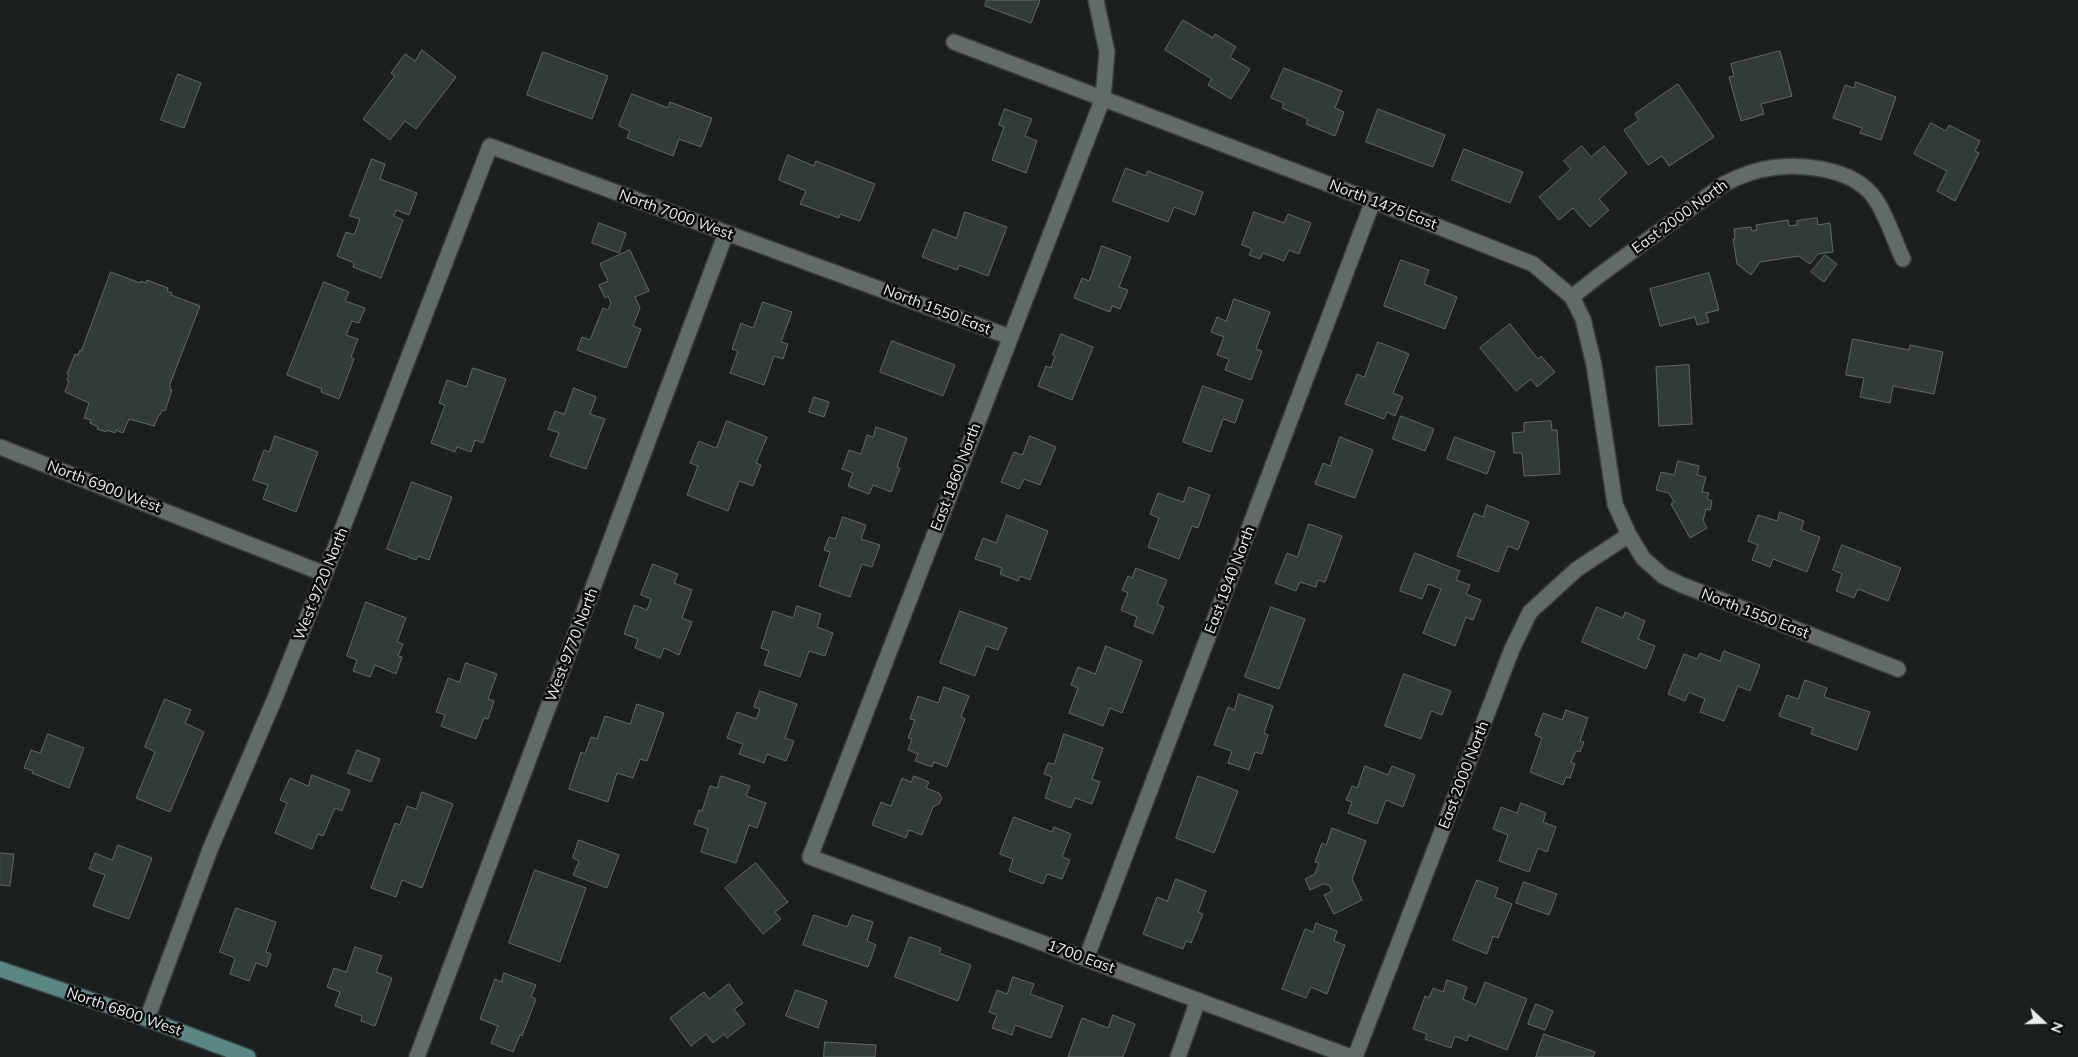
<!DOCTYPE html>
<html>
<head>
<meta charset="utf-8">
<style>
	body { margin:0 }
	#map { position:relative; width:2078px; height:1057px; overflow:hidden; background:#1a2020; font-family:Mulish,sans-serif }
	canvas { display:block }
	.north { position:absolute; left:2018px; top:997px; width:50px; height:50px; -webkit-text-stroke:4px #070909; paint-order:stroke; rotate:111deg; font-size:14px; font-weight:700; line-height:20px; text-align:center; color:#eaeeee }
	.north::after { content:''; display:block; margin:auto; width:18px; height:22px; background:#eaeeee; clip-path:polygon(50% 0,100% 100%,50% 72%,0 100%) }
</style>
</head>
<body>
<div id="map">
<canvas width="2078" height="1057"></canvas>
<div class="north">N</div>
</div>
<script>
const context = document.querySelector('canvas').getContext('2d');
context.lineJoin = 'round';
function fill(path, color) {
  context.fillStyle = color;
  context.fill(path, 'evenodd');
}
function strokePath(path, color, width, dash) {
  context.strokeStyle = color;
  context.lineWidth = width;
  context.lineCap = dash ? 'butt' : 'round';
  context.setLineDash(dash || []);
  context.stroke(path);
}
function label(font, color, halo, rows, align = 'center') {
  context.font = font + ' Mulish,sans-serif';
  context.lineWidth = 5;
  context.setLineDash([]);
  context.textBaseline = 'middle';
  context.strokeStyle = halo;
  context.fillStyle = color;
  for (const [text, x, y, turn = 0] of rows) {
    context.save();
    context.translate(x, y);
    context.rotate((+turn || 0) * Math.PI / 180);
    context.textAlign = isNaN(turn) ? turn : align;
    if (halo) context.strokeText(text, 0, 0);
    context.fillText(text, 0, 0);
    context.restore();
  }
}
const building = new Path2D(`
	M987,0H1040L1031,23L985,6Z
	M1183,20L1213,38L1215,34L1236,47L1230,57L1250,69L1231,99L1208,85L1212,79L1165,50Z
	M422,50L456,77L416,129L405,121L390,140L363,119L395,76L391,73L405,54L415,61Z
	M1780,51L1792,96L1761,104L1764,114L1741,121L1729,77L1734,76L1731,64Z
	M543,52L608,76L592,119L527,95Z
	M1284,68L1342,91L1335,108L1344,112L1335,136L1306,124L1308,119L1282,108L1284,103L1271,98Z
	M178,74L201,83L184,128L161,120Z
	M1856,82L1896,97L1881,140L1860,133L1862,128L1833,118L1845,85L1854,88Z
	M1678,84L1714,137L1669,166L1662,156L1648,165L1624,130L1639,120L1635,114Z
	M632,94L668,108L670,102L712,118L701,147L679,139L673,156L627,138L630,131L619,126Z
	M1005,109L1032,119L1025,136L1037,141L1026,173L992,160L1004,127L999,125Z
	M1378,109L1445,135L1433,167L1366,142Z
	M1931,123L1946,131L1949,125L1980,141L1975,151L1979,153L1955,201L1937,191L1947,171L1914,154Z
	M1582,146L1591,157L1604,146L1627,173L1599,199L1609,210L1590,227L1573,208L1559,220L1539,197L1571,169L1564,161Z
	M1464,149L1523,172L1510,203L1452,180Z
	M788,155L814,166L816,161L875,184L860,221L840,214L839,218L800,204L806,191L779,180Z
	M372,159L385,164L380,179L417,193L409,215L396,210L394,216L403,220L381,278L353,267L354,263L337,256L346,232L354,235L360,219L350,216Z
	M1126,168L1146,176L1148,171L1203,192L1195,215L1174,207L1168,222L1113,201Z
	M965,212L1007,227L988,276L959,265L957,270L922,257L933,229L956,238Z
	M1254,212L1284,223L1288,214L1311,223L1299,254L1289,250L1284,261L1263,253L1260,259L1249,255L1252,249L1242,245Z
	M1817,218L1818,225L1830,223L1833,252L1818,254L1810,264L1799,256L1760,262L1751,275L1737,264L1733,239H1735L1734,229L1751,227L1752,231L1757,230L1756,225L1788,220L1789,226L1797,225V221Z
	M599,223L626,233L619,253L592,243Z
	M1102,246L1131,257L1119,287L1128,290L1120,309L1112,306L1110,312L1074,298L1082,278L1089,281Z
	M630,250L649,291L635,297L640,308L633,326L641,329L626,368L577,350L582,337L590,340L603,308L608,310L611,303L608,296L605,298L599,285L608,281L600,264Z
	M1825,255L1837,264L1824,282L1811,272Z
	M1401,260L1429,270L1424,284L1457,297L1445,329L1384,306Z
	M111,272L140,283L141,281L146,283L147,280L168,288L167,291L172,293L171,295L200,306L170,384V390H172L165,411L162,410L160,415H159L154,426L129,419L123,433L116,430L115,433L107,430L106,432L97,429L98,427L90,423L91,420L84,418L89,403L65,392L69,381L67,380L69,375L67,374L75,354L78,355L80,350L81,351Z
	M1709,273L1719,310L1706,313L1709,322L1697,325L1695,317L1660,326L1650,289Z
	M324,282L349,292L345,301L365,308L359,323L352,321L346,335L358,339L351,357L354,359L339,399L321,392L322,389L287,375Z
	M1234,299L1270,312L1256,349L1262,351L1251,380L1225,370L1229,359L1217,355L1224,337L1211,332L1217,317L1226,321Z
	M763,302L792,312L781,342L788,344L783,359L774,356L764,385L730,373L738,351L732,349L741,323L753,328Z
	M1510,324L1538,359L1541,356L1555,372L1537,387L1531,379L1516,391L1480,348Z
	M1061,334L1093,347L1072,400L1038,386L1046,366L1051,368L1055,356L1053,355Z
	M1853,339L1909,350L1910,345L1943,352L1934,394L1893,386L1890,403L1860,397L1864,378L1846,375Z
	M892,341L955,365L943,396L880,372Z
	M1378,342L1409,354L1393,393L1403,397L1395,416L1387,412L1384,419L1345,404L1357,374L1364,377Z
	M1689,365L1692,424L1659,426L1656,367Z
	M473,368L506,379L483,443L475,440L471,452L457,447L455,452L431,443L445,405L439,403L447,380L466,387Z
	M1203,386L1243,400L1235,423L1223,419L1211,452L1183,442Z
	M574,388L596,397L590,414L605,419L586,469L550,456L559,433L548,429L555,411L564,414Z
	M814,397L829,402L824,417L809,412Z
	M1401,416L1434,429L1425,451L1393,439Z
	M727,421L767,437L756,463L761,465L753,486L739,481L728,511L687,495L698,466L690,463L699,441L716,448Z
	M1551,421L1552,430H1557L1560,474L1524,476L1522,453H1514L1512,433L1524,432V423Z
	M876,427L907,438L897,467L900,468L891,492L873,485L869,494L848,486L853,473L842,469L849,450L861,454L867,435L873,437Z
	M275,436L318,452L296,512L263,499L268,485L253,480L264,450L269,452Z
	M1030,436L1056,447L1040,485L1024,479L1019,489L1001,482L1014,452L1022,455Z
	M1340,437L1373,450L1355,498L1315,484L1323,463L1330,466Z
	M1455,437L1495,452L1487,474L1447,459Z
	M1678,461L1699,466L1697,475L1706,477L1702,492L1709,493L1707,499L1712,501L1710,510L1706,509L1703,521L1707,528L1690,538L1671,504L1674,502L1669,493L1656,490L1661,472L1674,475Z
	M412,482L452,497L429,560L418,556L416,560L387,549Z
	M1189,487L1210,495L1198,528L1192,526L1179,559L1148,547L1159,518L1150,514L1158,493L1183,502Z
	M1487,505L1529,522L1518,550L1508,546L1498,572L1457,556L1474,513L1483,517Z
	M1780,512L1804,521L1801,530L1820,537L1807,572L1773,559L1770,567L1752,560L1758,545L1748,541L1758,515L1777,521Z
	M1007,515L1048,531L1030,580L1020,576L1018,581L1000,574L1002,568L975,559L983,538L996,543Z
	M843,517L866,525L861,539L880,545L872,567L862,564L850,597L819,586L830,552L824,550L829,537L835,539Z
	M1309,524L1342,536L1325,582L1318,580L1316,587L1300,582L1296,591L1275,583L1287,553L1297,557Z
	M1842,545L1901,568L1888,601L1858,589L1854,598L1836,591L1842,574L1833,570Z
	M1415,553L1460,571L1456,580L1470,585L1466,594L1481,600L1473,620L1466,617L1455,646L1423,633L1441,589L1428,584L1422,599L1400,591Z
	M653,564L678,574L674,583L692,590L682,618L692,622L679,655L664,648L660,658L635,648L638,639L624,634L634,605L647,610L651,599L641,595Z
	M1136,568L1167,580L1157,604L1164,607L1153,634L1134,626L1137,617L1121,610L1128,593L1122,590L1128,576L1132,578Z
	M366,602L406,618L397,642L403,644L398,656L402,657L396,674L375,665L370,677L353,671L357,660L347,656Z
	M797,606L821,614L817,627L833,633L825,656L809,651L800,677L764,665L769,651L761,648L773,611L793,618Z
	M1271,607L1305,619L1279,689L1245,677Z
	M1597,607L1623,618L1625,612L1645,621L1638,639L1655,646L1646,669L1582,642Z
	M960,611L1007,628L998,650L986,646L975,676L940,663Z
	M1106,646L1142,661L1122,713L1110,708L1103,726L1069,713L1078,688L1071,685L1078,667L1095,674Z
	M1724,651L1760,665L1750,691L1738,686L1724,721L1700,712L1705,699L1689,692L1685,701L1668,694L1684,654L1697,659L1700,653L1720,661Z
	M466,663L497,674L488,699L494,701L488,719L484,718L476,739L441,726L445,715L436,712L448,678L459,682Z
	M1404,674L1451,691L1442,715L1431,711L1421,739L1385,726Z
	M1805,680L1827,688L1824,697L1870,712L1857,750L1811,734L1813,728L1779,716L1787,695L1798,699Z
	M944,687L969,696L961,717L965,719L947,767L934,762L932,767L915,761L918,754L908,750L912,739L908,738L915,720L910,719L918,696L938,703Z
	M760,691L797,704L785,738L794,741L786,761L767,754L764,763L739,754L743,744L727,738L737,712L756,719L760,709L754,707Z
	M1239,694L1273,706L1264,733L1268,735L1262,754L1255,752L1249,770L1228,763L1232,751L1214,745L1228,707L1234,710Z
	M165,699L191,710L185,723L204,732L170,812L136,798L155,752L145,747Z
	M637,704L664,713L647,761L640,759L633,778L617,773L608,802L569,789L581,752L585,754L591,737L597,739L605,716L630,724Z
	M1566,710L1588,718L1580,741L1584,742L1580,752L1576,751L1571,762L1575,764L1570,778L1566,777L1563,785L1530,772L1542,738L1535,735L1543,713L1562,720Z
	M48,734L84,748L69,788L32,773L33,771L24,768L31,750L40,753Z
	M1064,734L1103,748L1092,779L1100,782L1092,804L1075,798L1071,808L1045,798L1052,777L1044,774L1048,763L1054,764Z
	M357,750L380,759L371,782L348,773Z
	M1365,766L1388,775L1392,766L1415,775L1403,807L1386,800L1377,824L1348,813L1352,802L1346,800L1352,786L1357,788Z
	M312,775L350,790L342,811L335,808L323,836L318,834L312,849L275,833L287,803L280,800L290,778L308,786Z
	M721,776L750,786L746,796L766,803L757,828L749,825L736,863L701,852L708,829L694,824L699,810L702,811L710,786L717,788Z
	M914,776L929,782L926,788L939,793L942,798L939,804L933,807L922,835L909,830L906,838L872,825L881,802L891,806L902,778L911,782Z
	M1198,776L1238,791L1214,853L1176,838Z
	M422,792L453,804L422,888L402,880L396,897L371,888L395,823L400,825L407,806L416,809Z
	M1521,803L1546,813L1543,822L1556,827L1547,852L1538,848L1529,872L1499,861L1508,835L1493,829L1501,807L1517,813Z
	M1014,817L1052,832L1054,827L1071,834L1062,857L1070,860L1062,879L1047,874L1043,884L1009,871L1013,859L1000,854Z
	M1332,828L1366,841L1352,879L1362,900L1334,914L1324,895L1332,891L1329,885L1323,884L1310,890L1305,879L1315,874L1319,863L1315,862L1322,843L1326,845Z
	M579,840L619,855L607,888L573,875L579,861L573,858Z
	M118,845L152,858L129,919L93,906L105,875L89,869L95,853L112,860Z
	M0,853L14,854L10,886L0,885Z
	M756,863L788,902L775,912L781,919L763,934L725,888Z
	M535,870L586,888L560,962L509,943Z
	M1176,879L1206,891L1198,912L1203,914L1191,943L1186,941L1183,949L1143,934L1157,897L1167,901Z
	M1477,880L1498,888L1495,897L1512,904L1498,938L1493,936L1487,954L1453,940Z
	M1524,882L1557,894L1549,915L1516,903Z
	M236,908L276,922L266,952L271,954L267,967L256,963L249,981L230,974L235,958L220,952Z
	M814,915L847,927L852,915L873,922L867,941L876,945L868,967L803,945Z
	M1316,923L1337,931L1334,941L1345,945L1327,994L1311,987L1306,998L1282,989L1305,929L1313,932Z
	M910,937L941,948L939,953L971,965L958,1001L895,977Z
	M355,947L382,956L376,972L392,978L375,1026L361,1021L362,1016L335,1006L340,992L327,987L334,968L346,972Z
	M504,973L536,985L531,997L536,999L522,1036L520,1035L513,1052L491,1043L498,1026L480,1019L495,979L501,982Z
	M1013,977L1034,984L1030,994L1063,1006L1051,1038L1015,1025L1012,1035L992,1028L997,1015L989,1012L997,990L1007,994Z
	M1447,980L1467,987L1463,999L1476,1005L1485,982L1527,999L1507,1050L1469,1035L1467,1041L1455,1036L1451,1048L1425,1039L1427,1034L1413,1029L1425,996L1429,998L1433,988L1443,992Z
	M729,984L743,1003L734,1009L745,1024L727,1038L724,1034L713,1043L706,1034L691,1046L670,1018L704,992L709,999Z
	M796,990L827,1001L818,1028L786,1016Z
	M1536,1004L1553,1011L1545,1030L1528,1024Z
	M1113,1015L1135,1024L1123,1057H1068L1082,1018L1108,1028Z
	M1544,1034L1595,1052L1593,1057H1536Z
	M825,1042L876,1045L875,1057H824Z`);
fill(building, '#333b3a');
strokePath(building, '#626a69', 1);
const street = new Path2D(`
	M1096,0L1107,52L1103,98L810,857L1351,1057
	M954,42L1373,201L1533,264L1572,297L1583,319L1594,365L1615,504L1629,535L1643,558L1663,576L1682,585L1898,669
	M1572,297L1597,277L1724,184C1736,178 1747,173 1760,170C1795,162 1854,166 1876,200C1887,217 1894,240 1903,259
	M0,447L325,574
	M1086,959L1373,201
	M147,1019L211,847L275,698L325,574L490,146L1010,337
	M417,1057L726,233
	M1178,1057L1198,1000
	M1355,1057L1512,649L1530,612L1577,569L1629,535`);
const secondary = new Path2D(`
	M0,969L147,1019L248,1057`);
strokePath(street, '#373c3c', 18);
strokePath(secondary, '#373c3c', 18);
strokePath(street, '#636b6a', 15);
strokePath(secondary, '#588784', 15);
label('15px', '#eaeeee', '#070909', [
	["North 1475 East",1383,205,21],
	["North 7000 West",676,215,20],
	["East 2000 North",1680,217,-36],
	["North 1550 East",937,310,21],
	["East 1860 North",956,477,-69],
	["North 6900 West",104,487,21],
	["East 1940 North",1230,580,-69],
	["West 9720 North",321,584,-68],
	["North 1550 East",1755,614,21],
	["West 9770 North",572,645,-69],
	["East 2000 North",1464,775,-69],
	["1700 East",1081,957,20],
	["North 6800 West",124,1012,19]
]);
</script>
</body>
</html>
